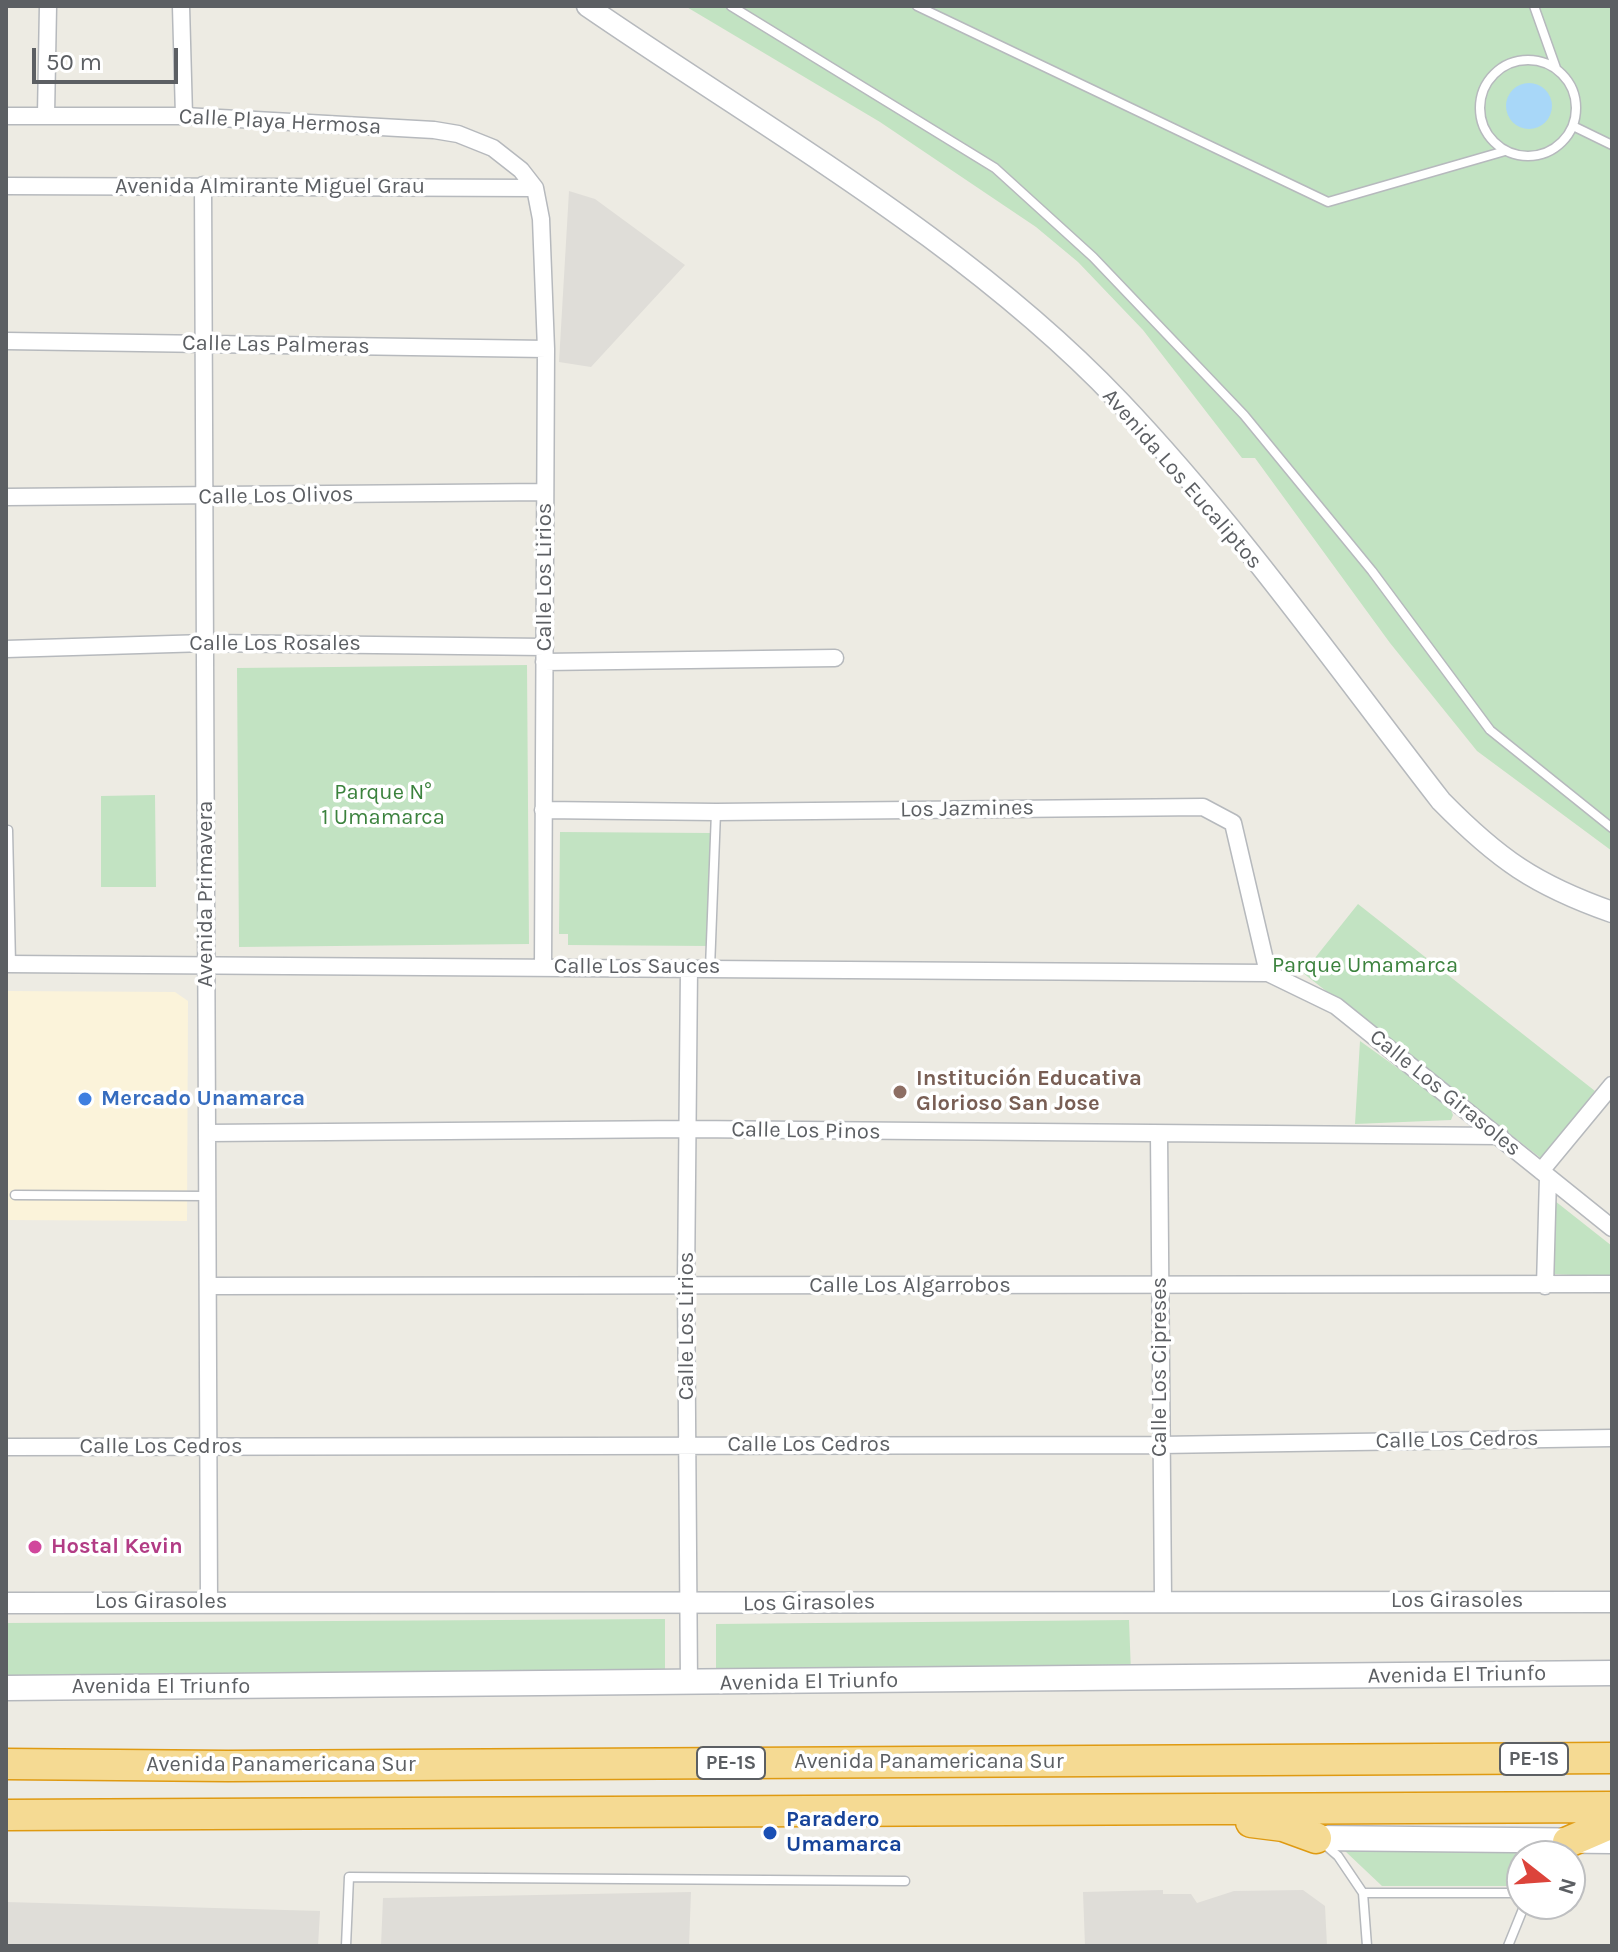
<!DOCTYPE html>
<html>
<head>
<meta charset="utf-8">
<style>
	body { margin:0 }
	#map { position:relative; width:1618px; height:1952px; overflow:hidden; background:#edebe3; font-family:Karla,sans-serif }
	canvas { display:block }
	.frame { position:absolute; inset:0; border:8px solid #5c5f63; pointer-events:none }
	.north { position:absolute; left:1506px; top:1840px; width:80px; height:80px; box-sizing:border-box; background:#fff; border:2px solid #bebfc1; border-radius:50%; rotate:107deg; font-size:22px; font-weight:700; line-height:32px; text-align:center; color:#5c5f63 }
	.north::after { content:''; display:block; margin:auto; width:28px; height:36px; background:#dc443b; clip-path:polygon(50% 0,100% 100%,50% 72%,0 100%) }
	.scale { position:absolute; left:32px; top:48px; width:146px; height:36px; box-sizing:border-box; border:4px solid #5c5f63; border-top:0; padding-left:10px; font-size:24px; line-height:28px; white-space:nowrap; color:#5c5f63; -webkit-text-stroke:6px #fff; paint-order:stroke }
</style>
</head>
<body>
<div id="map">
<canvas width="1618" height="1952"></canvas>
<div class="frame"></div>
<div class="north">N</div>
<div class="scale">50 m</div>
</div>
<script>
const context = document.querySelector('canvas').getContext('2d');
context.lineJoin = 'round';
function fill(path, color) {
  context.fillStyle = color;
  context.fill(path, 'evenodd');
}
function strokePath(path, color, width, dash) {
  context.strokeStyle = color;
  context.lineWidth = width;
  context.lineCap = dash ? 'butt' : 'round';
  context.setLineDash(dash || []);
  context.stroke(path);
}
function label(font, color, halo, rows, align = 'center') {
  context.font = font + ' Karla,sans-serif';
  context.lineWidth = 7;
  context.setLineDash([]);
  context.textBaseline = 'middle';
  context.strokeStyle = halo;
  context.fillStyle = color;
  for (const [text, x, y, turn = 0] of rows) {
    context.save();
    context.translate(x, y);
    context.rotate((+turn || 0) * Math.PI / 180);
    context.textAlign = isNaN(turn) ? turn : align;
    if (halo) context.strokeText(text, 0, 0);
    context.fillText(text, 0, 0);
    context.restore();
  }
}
fill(new Path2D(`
	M6,991L175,992L188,1001L187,1221L6,1220Z`), '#fbf3da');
fill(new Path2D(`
	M569,191L595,199L685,265L591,367L559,362Z
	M1163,1890V1894H1191L1197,1903L1234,1891L1303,1890L1325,1906L1327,1946H1085L1083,1892Z
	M691,1892L689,1946H381L383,1898Z
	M6,1902L320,1911L318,1946H6Z`), '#dfddd8');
fill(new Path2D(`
	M685,6H1612V851L1477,751L1390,643L1255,458H1242L1143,330L1078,262L1036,227L880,122Z
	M527,665L529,944L239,947L237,668Z
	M155,795L156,887H101V796Z
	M560,832L711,833L710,946L568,945V934H559Z
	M1358,904L1595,1091L1542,1159L1303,973Z
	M1360,1041L1449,1105L1453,1115L1451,1120L1355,1124Z
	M1555,1201L1612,1246V1277L1551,1274Z
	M665,1619V1678H6V1623Z
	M1129,1620L1131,1673L716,1674V1624Z
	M1530,1850L1527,1856H1522V1865L1511,1886H1382L1345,1851Z`), '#c2e3c2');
fill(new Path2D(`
	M1506 106a23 23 0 1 1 46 0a23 23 0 1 1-46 0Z`), '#a8d7f8');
const service = new Path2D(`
	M731,6L995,168L1093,257L1244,415L1372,571L1490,730L1612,828
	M917,6L1328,202L1505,151
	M1534,6L1556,68
	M1480 108a48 48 0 1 1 96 0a48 48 0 1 1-96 0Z
	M1573,126L1612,145
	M8,830L11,964
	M710,968L716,812
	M15,1195L207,1196
	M1323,1843L1338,1856L1363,1893H1522
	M1363,1893L1367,1946
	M346,1946L349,1877L905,1881
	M1508,1946L1525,1904`);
const minor = new Path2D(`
	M181,6L184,116
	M46,115L48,6
	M6,116H184L434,130L458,134L493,148L521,170L535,188L541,219L546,349L543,967
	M203,185L209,1602
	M6,186L535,188
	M6,341L546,349
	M6,497L545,492
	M6,649L206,643L545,647
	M544,662L835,658
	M543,810L716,812L1203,807L1233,823L1268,973
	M6,964L1268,973L1336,1006L1612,1228
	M207,1133L688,1129L1500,1136
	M1159,1134L1163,1600
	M1541,1171L1612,1085
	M208,1286L1612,1284
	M1545,1286L1548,1177
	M6,1447L1160,1445L1612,1438
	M689,1684L686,1284L689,968`);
const tertiary = new Path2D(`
	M587,6C766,129 969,243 1119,401C1237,525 1337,667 1441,801C1498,859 1535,885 1612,912
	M6,1603L1612,1602`);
const secondary = new Path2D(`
	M6,1688L1612,1673
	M1316,1838L1612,1841`);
const motorway = new Path2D(`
	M6,1764L228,1766L1612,1758
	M6,1815L1612,1807
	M1251,1822L1283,1826L1316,1838
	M1568,1842L1612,1823`);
strokePath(service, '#b6b9bd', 11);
strokePath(minor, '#b6b9bd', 19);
strokePath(tertiary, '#b6b9bd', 23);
strokePath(secondary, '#b5b8bd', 27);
strokePath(motorway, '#df9a11', 33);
strokePath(service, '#fff', 8);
strokePath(minor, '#fff', 16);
strokePath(tertiary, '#fff', 20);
strokePath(secondary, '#fff', 24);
strokePath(motorway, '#f5da93', 30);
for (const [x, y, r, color] of [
	[900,1092,8,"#8d6e63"],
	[85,1099,8,"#3f7fe0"],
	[35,1547,8,"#d1479c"],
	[770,1833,8,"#1a4fb4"]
]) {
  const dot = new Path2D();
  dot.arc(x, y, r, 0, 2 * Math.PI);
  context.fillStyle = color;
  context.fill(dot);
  strokePath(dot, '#fff', 3);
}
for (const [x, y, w] of [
	[1534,1759,68],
	[731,1763,68]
]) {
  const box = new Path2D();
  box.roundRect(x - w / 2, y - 16, w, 32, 6);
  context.fillStyle = '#fff';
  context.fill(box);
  strokePath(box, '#5c5f63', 2);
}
label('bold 20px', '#5c5f63', null, [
	["PE-1S",1534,1759],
	["PE-1S",731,1763]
]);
label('22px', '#5c5f63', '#fff', [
	["Calle Playa Hermosa",280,122,3],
	["Avenida Almirante Miguel Grau",270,187],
	["Calle Las Palmeras",276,345,1],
	["Avenida Los Eucaliptos",1182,479,49],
	["Calle Los Olivos",276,496,-1],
	["Calle Los Lirios",545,577,-90],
	["Calle Los Rosales",275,644],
	["Los Jazmines",967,809,-1],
	["Avenida Primavera",206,894,-90],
	["Calle Los Sauces",637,967],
	["Calle Los Girasoles",1445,1093,39],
	["Calle Los Pinos",806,1131,1],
	["Calle Los Algarrobos",910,1286],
	["Calle Los Lirios",687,1326,-90],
	["Calle Los Cipreses",1160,1367,-90],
	["Calle Los Cedros",1457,1440,-1],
	["Calle Los Cedros",809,1445],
	["Calle Los Cedros",161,1447],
	["Los Girasoles",1457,1601],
	["Los Girasoles",161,1602],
	["Los Girasoles",809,1603,-1],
	["Avenida El Triunfo",1457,1675,-1],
	["Avenida El Triunfo",809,1682,-1],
	["Avenida El Triunfo",161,1687],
	["Avenida Panamericana Sur",929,1762],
	["Avenida Panamericana Sur",281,1765]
]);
label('22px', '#3b823d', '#fff', [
	["Parque N°",383,793],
	["1 Umamarca",383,818],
	["Parque Umamarca",1365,966]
]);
label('bold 22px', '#785e54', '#fff', [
	["Institución Educativa",916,1079],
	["Glorioso San Jose",916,1104]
], 'left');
label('bold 22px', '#366cbe', '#fff', [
	["Mercado Unamarca",101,1099]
], 'left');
label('bold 22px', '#b23c85', '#fff', [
	["Hostal Kevin",51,1547]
], 'left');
label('bold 22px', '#164399', '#fff', [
	["Paradero",786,1820],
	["Umamarca",786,1845]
], 'left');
</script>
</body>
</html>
